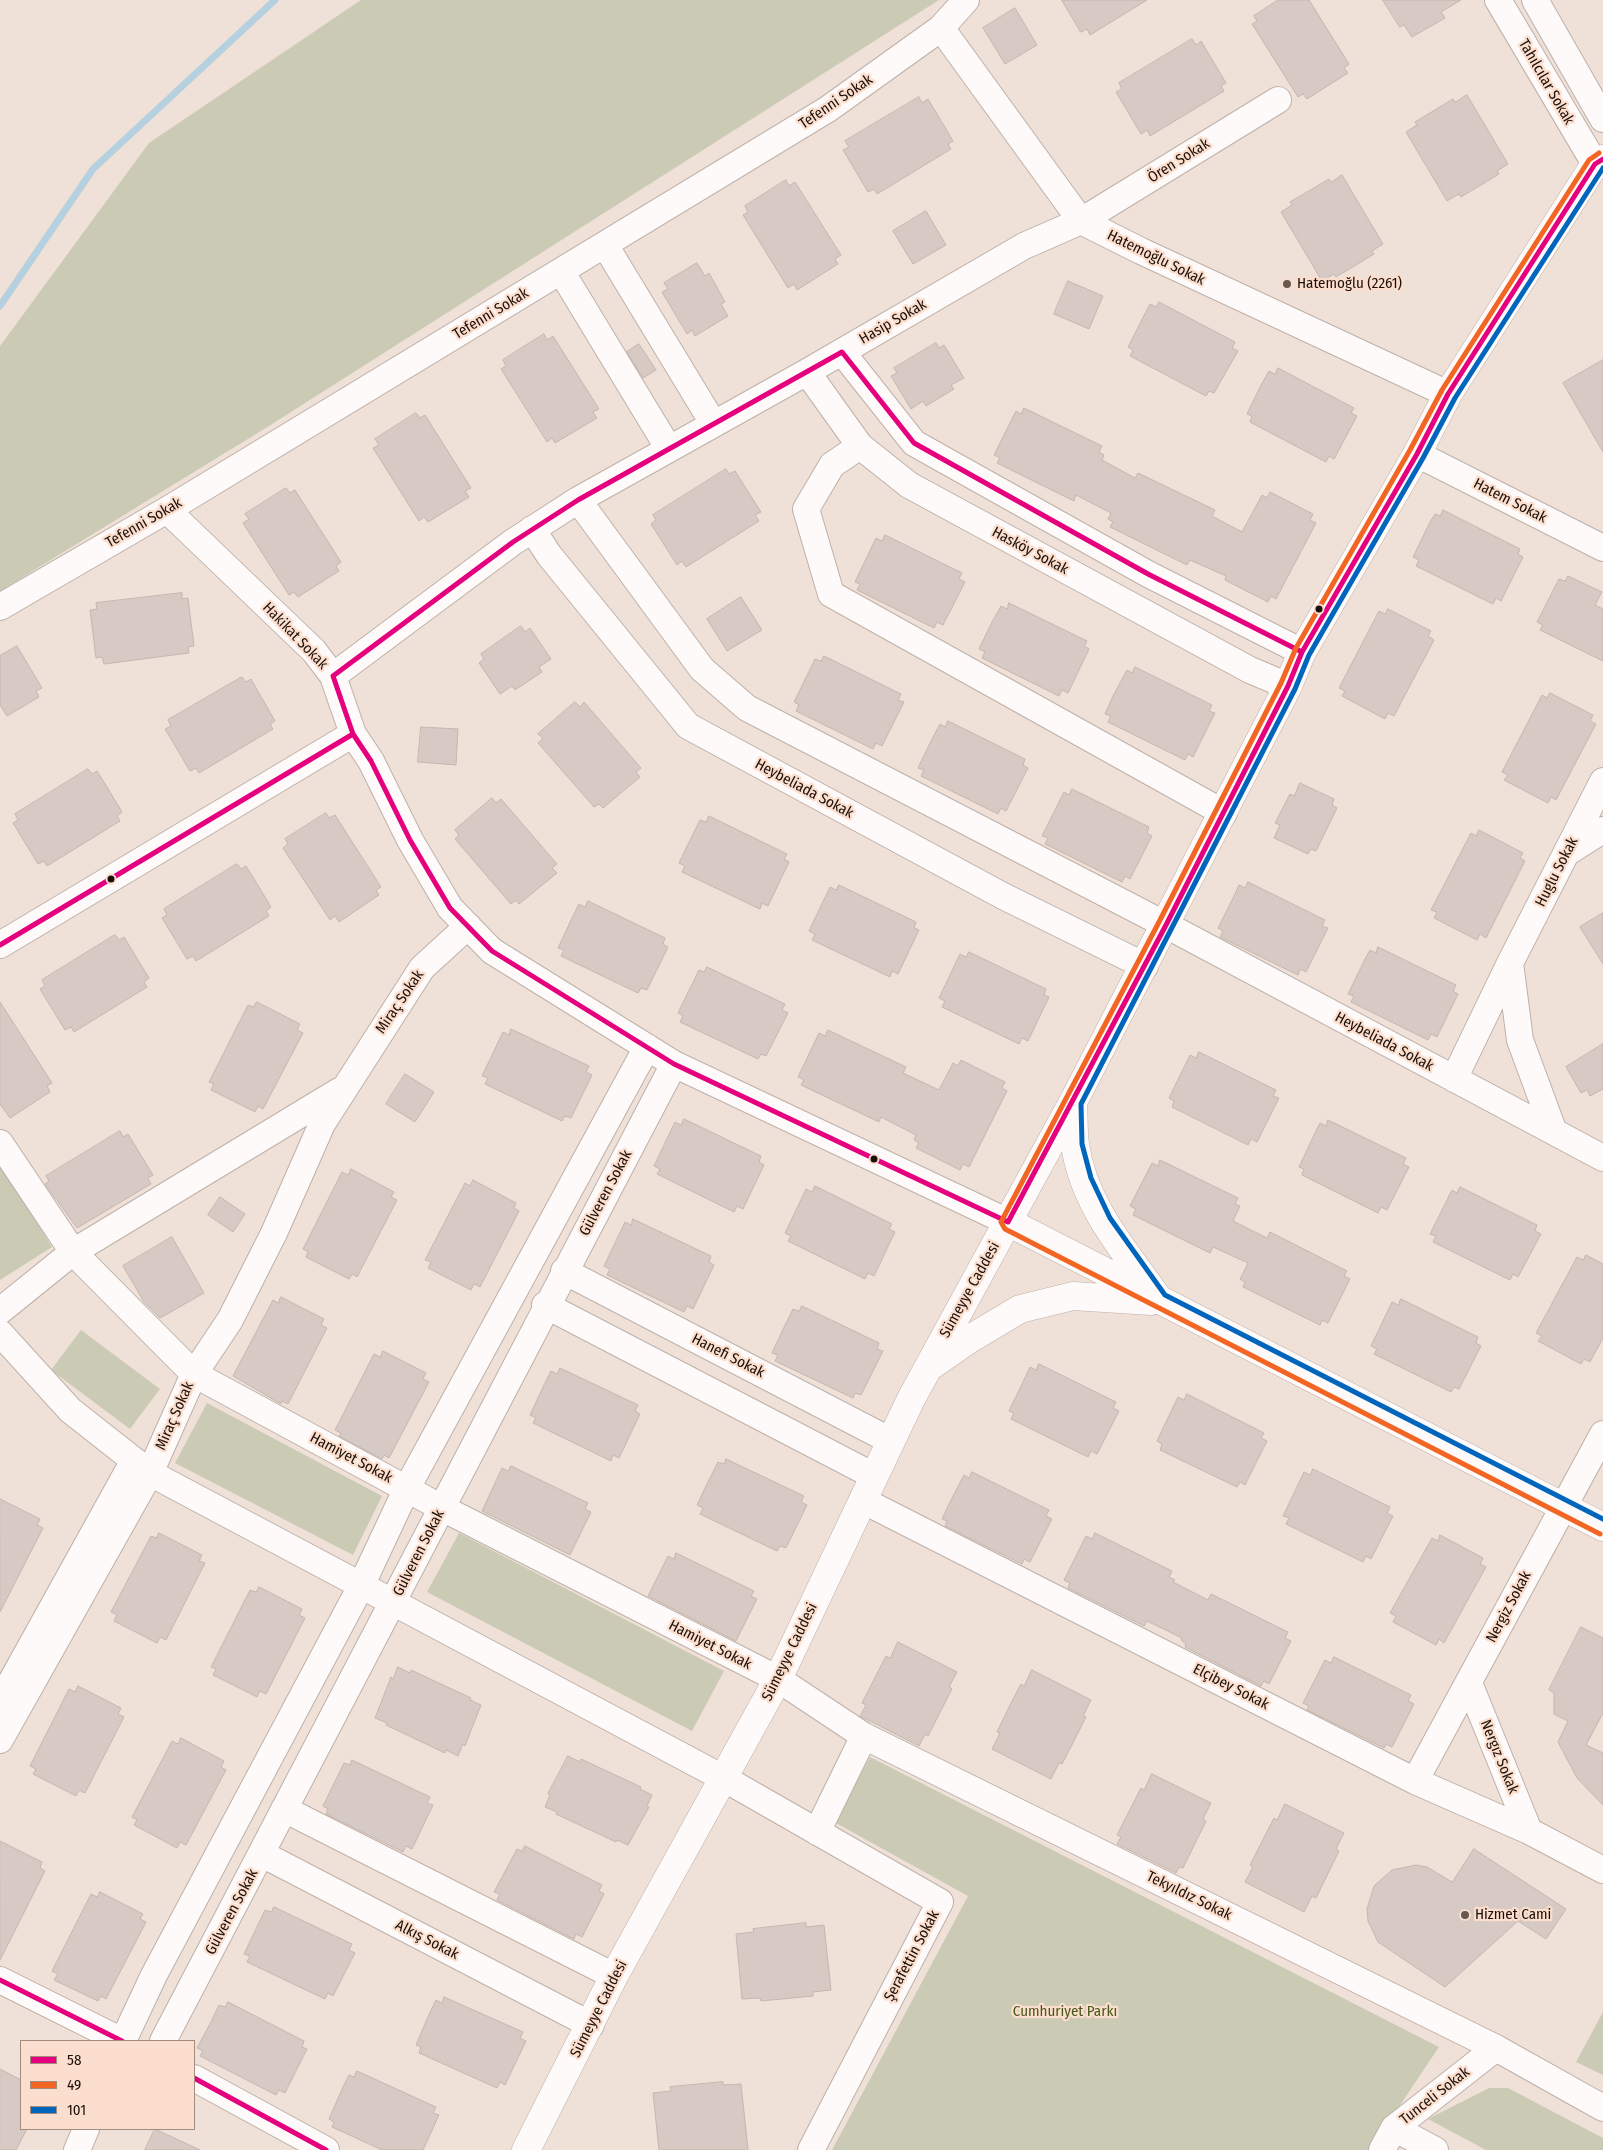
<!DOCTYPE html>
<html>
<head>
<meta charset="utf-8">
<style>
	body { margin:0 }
	#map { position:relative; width:1603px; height:2150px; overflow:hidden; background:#f0e1d8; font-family:"Fira Sans Condensed",sans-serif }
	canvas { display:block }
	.legend { position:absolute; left:20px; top:2040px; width:175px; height:90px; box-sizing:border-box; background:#fbdecd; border:1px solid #a28c7f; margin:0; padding:6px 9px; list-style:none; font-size:15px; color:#1c1009 }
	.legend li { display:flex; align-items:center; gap:10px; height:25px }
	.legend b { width:25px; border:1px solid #a28c7f }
</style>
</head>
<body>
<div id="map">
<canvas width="1603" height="2150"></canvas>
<ul class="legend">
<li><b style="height:6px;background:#e5007d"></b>58</li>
<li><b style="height:6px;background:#f26522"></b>49</li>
<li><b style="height:6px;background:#0065bd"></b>101</li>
</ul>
</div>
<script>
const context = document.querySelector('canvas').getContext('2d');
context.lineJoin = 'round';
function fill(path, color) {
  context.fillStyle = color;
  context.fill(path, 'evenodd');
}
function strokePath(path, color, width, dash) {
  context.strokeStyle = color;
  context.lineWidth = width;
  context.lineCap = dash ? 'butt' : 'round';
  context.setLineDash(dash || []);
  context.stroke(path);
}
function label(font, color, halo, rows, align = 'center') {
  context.font = font + ' "Fira Sans Condensed",sans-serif';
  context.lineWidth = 4.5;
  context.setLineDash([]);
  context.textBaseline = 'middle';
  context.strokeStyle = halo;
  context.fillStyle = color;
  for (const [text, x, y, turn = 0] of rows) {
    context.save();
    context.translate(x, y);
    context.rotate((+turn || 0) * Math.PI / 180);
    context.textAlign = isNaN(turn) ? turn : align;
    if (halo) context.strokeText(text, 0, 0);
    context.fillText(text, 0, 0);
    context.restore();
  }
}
fill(new Path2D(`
	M361,0H939L269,426L0,591V346L149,143Z
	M0,1164L52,1247L0,1280Z
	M81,1330L160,1389L130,1429L51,1370Z
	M207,1403L382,1496L353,1555L175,1463Z
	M459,1533L724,1671L692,1731L427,1592Z
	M870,1757L1439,2047L1370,2150H832L968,1896L834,1822Z
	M1603,2012V2075L1576,2062Z
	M1489,2088H1508L1603,2138V2150H1486L1428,2119Z`), '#cbcab5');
strokePath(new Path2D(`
	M0,306L93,169L275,0`), '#b5d0de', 7);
const building = new Path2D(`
	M1062,0H1147L1090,35L1087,29L1081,32Z
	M1278,0H1309L1349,64L1344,68L1348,73L1307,99L1303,94L1298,97L1252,24L1257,21L1254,16Z
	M1383,0H1461L1441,12L1445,18L1412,37L1404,25L1400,27Z
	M1015,8L1037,45L1005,64L983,28Z
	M1192,39L1196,45L1201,41L1216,66L1226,83L1221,86L1224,91L1150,136L1147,130L1141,134L1116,92L1122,89L1119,83Z
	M1467,95L1508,164L1497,171L1499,174L1461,197L1459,194L1447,201L1406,132L1417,125L1415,122L1453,99L1455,102Z
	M919,97L922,103L928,99L943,124L953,141L948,144L951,149L877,194L874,189L868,192L843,150L849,147L845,141Z
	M1342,175L1383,244L1372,251L1374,254L1336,277L1334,274L1322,281L1281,212L1292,205L1290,202L1329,179L1331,182Z
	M786,180L789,186L795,182L841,255L835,259L838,264L797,290L794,284L788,288L743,215L748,212L745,206Z
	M926,211L946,245L913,264L893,231Z
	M697,263L705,276L709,273L725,302L721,304L728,316L695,336L692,330L687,334L662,292L668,289L664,283Z
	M1068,281L1103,296L1089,329L1054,314Z
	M1159,302L1235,342L1232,348L1238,351L1214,393L1209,391L1206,396L1130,356L1133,350L1128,347L1150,304L1156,307Z
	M544,334L547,340L553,336L599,409L593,412L597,418L555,443L552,438L547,442L501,369L506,366L503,360Z
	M936,343L939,348L944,345L964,378L951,385L954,389L926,406L923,401L911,409L891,376L897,373L894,368Z
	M639,344L656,370L643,378L627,352Z
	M1603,360V452L1563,383Z
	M1278,368L1354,408L1351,413L1357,416L1334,459L1329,456L1326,462L1250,422L1252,416L1247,414L1260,387L1269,371L1275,374Z
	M1024,408L1102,446L1099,452L1104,455L1102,460L1135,478L1138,473L1215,510L1212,516L1242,532L1262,495L1267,498L1270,492L1313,514L1310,520L1316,523L1276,599L1271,596L1268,602L1225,580L1226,576L1190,560L1187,565L1110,527L1113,522L1108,519L1111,513L1076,495L1074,501L997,463L1000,458L994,455L1016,411L1021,414Z
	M416,413L420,418L425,415L471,488L465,491L469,497L428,522L424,517L419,521L373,448L379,445L375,439Z
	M726,469L729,474L735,471L761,512L755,515L759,521L686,567L682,561L677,565L651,524L656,520L653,515Z
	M286,488L290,493L295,490L341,562L336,566L339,571L298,597L294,592L289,595L243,523L249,519L245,514Z
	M1443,510L1520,549L1518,554L1523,557L1501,601L1496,598L1493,604L1416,566L1419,560L1413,557L1430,522L1435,514L1440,516Z
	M885,535L962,573L959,579L965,582L943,625L937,622L934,628L857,590L860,584L855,582L876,538L882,541Z
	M1568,576L1602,592L1595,605L1603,609V661L1540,630L1543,625L1537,622L1559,579L1565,581Z
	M182,593V599L188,598L194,646L188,647L189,653L104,664L102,657L96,658L90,610L97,609L96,603Z
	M741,597L762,630L727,651L707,619Z
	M1009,603L1087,641L1084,646L1089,649L1068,693L1062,690L1059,696L982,658L985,652L979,649L992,622L1001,606L1007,609Z
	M1388,609L1431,631L1428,636L1434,640L1394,716L1388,713L1385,719L1342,696L1345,691L1339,688L1379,611L1385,614Z
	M521,626L525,632L530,628L551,659L539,667L542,672L515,690L512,686L500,694L479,663L484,659L481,654Z
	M17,646L42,688L36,691L39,697L7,716L0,705V656Z
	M824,656L901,694L898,700L904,702L882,746L876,743L873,749L796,711L799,705L794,702L815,659L821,661Z
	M1135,667L1212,705L1209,711L1215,713L1193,757L1188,754L1185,760L1108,722L1111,716L1105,714L1113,696L1127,670L1132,673Z
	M242,677L246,682L251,679L275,721L270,724L273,729L199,773L196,768L190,771L165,729L171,726L168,720Z
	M1550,693L1593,715L1590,721L1596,724L1556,800L1551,797L1548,803L1504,780L1508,775L1502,772L1542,695L1547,698Z
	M575,702L580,707L584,702L641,768L636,772L640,777L603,808L599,804L594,807L538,743L543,738L538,734Z
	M948,721L1025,759L1023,765L1028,768L1006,811L1001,808L998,814L921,776L924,770L918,768L931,741L940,724L945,727Z
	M421,727L458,729L456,765L418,762Z
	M88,769L92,774L97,771L107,787L122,812L117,816L120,821L47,866L44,861L38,864L13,823L18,820L15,814Z
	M1300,783L1334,799L1332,805L1337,808L1316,851L1311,849L1308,854L1274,838L1280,825L1275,823L1290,794L1294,796Z
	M1072,789L1149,827L1147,833L1152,836L1130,879L1125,876L1122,882L1045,844L1048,838L1042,836L1064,792L1069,795Z
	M492,798L496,803L501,799L557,864L552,868L557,873L519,904L516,900L511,904L455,839L459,835L455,830Z
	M326,813L329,818L335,815L381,887L376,890L379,895L339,922L335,916L330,920L283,848L288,844L285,839Z
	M709,816L787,854L784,859L789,862L768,906L762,903L760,909L682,872L685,866L679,863L692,836L700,820L706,822Z
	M1479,830L1523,853L1520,858L1525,861L1486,938L1480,934L1477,940L1434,918L1437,912L1431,910L1471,833L1476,836Z
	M237,864L241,869L246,866L256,882L271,907L266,911L269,916L196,961L193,956L187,959L162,918L167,915L164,909Z
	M1248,882L1325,920L1322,926L1328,928L1306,972L1300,969L1298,975L1220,937L1223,931L1218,928L1235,894L1239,885L1245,888Z
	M839,885L916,922L914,928L919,930L898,974L892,971L890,977L812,940L815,934L809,931L830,887L836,890Z
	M588,901L665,938L663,944L668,947L647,990L641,988L638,993L561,956L564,950L558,948L572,918L579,904L585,907Z
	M1603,913V964L1580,927Z
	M115,935L119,940L124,937L149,978L144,982L147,987L74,1032L71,1027L65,1030L40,989L45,986L42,980Z
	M1378,947L1456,985L1453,991L1458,994L1437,1037L1431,1034L1428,1040L1351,1002L1354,996L1348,994L1365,959L1370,950L1376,953Z
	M969,952L1046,989L1044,995L1049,997L1028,1041L1022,1038L1019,1044L942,1007L945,1001L939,998L960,954L966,957Z
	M707,967L785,1004L782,1010L788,1013L766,1056L761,1054L758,1059L680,1022L683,1016L678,1013L699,970L704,972Z
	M0,1002L52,1083L47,1086L50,1092L10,1118L0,1104Z
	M257,1002L300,1024L297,1030L303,1033L263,1109L258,1106L255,1112L211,1090L214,1084L209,1082L248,1005L253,1007Z
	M511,1029L589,1066L586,1072L592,1075L571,1118L565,1116L562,1121L485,1084L488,1078L482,1076L503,1032L509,1035Z
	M828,1030L906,1067L903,1073L939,1090L953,1063L958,1066L961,1060L1005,1082L1002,1088L1007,1091L969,1167L963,1164L960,1170L916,1148L919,1143L914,1140L916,1135L881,1117L879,1122L801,1085L804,1080L798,1077L819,1033L825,1036Z
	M1603,1044V1089L1590,1096L1587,1090L1581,1093L1566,1067Z
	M1199,1052L1276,1090L1273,1096L1279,1098L1257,1142L1251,1139L1248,1145L1172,1107L1174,1101L1169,1098L1190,1055L1196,1058Z
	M405,1074L434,1092L415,1122L386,1104Z
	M684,1119L761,1156L759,1162L764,1165L743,1209L737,1206L734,1212L657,1174L660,1169L654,1166L662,1149L675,1122L681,1125Z
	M1328,1120L1406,1158L1403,1164L1409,1167L1387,1210L1381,1207L1378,1213L1302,1175L1304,1169L1299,1167L1315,1133L1320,1123L1326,1126Z
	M120,1131L123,1137L128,1134L142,1157L153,1175L148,1178L151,1184L77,1228L45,1184L49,1181L46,1176Z
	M1160,1160L1238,1198L1235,1204L1240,1206L1233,1221L1267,1238L1270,1232L1347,1271L1344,1276L1350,1279L1328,1323L1322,1320L1320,1325L1243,1287L1245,1282L1240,1279L1248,1263L1213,1247L1210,1253L1133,1215L1136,1209L1130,1206L1152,1163L1158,1166Z
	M351,1169L394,1192L391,1197L397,1200L357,1277L352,1274L349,1279L306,1257L308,1252L303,1249L342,1172L348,1175Z
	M473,1180L516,1203L514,1208L519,1211L480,1287L474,1284L471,1290L428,1268L431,1262L425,1260L465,1183L470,1186Z
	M815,1186L892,1224L889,1229L895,1232L874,1276L868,1273L865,1279L788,1241L791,1236L785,1233L798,1206L806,1189L812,1192Z
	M1460,1187L1537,1225L1535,1231L1541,1234L1518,1277L1513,1274L1510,1280L1433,1242L1436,1236L1430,1234L1452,1190L1457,1193Z
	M220,1197L245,1214L233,1232L208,1215Z
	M633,1219L711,1256L709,1262L714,1265L693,1309L687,1306L684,1312L607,1275L610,1269L604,1266L625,1222L631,1225Z
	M172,1237L204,1293L160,1318L144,1302L123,1266Z
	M1586,1255L1603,1264V1338L1590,1362L1584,1359L1581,1364L1538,1341L1542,1336L1536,1333L1577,1257L1583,1260Z
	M281,1297L324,1319L321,1325L327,1328L288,1404L282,1401L281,1404L233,1376L273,1300L278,1303Z
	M1401,1299L1478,1337L1476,1343L1481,1346L1459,1389L1454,1387L1451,1392L1374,1354L1377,1349L1371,1346L1392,1302L1398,1305Z
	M802,1306L879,1343L877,1349L883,1351L861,1395L855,1393L853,1398L775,1361L778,1355L772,1353L786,1323L793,1309L799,1311Z
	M383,1351L426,1373L423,1379L429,1382L389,1458L384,1455L382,1459L339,1436L341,1433L335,1430L374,1354L380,1357Z
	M1039,1364L1116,1402L1113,1408L1119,1411L1097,1454L1091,1451L1088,1457L1011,1419L1014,1413L1009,1411L1022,1384L1030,1367L1036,1370Z
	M560,1368L638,1405L635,1411L640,1414L619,1458L613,1455L611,1461L533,1423L536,1418L530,1415L544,1385L551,1371L557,1374Z
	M1187,1394L1264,1433L1261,1438L1267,1441L1245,1485L1240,1482L1237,1487L1160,1450L1162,1444L1157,1441L1165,1424L1178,1397L1184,1400Z
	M726,1459L804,1496L801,1502L807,1505L786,1548L780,1546L777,1551L700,1514L703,1508L697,1505L705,1488L718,1462L724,1464Z
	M511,1466L588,1503L585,1509L591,1512L570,1555L482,1511L502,1468L508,1471Z
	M1313,1469L1390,1507L1387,1513L1393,1516L1371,1559L1366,1556L1363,1562L1286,1524L1289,1518L1283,1516L1304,1472L1310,1475Z
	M972,1472L1049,1510L1046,1516L1052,1519L1030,1562L1024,1559L1022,1564L945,1526L947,1521L942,1519L950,1502L964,1475L969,1478Z
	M0,1499L40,1519L37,1525L43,1528L0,1612Z
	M159,1533L202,1555L199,1561L205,1563L166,1640L160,1637L157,1643L114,1621L117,1615L111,1612L151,1536L156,1538Z
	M1095,1533L1172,1571L1169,1577L1175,1580L1173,1582L1208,1600L1211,1594L1288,1632L1285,1638L1291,1641L1269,1684L1264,1681L1261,1686L1185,1647L1186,1644L1181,1640L1182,1638L1147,1621L1144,1626L1068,1588L1070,1583L1064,1580L1086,1536L1092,1539Z
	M1440,1535L1483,1558L1480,1564L1486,1567L1444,1643L1439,1639L1436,1645L1393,1622L1396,1616L1390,1613L1432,1538L1438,1541Z
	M676,1553L754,1591L751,1596L757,1599L736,1641L648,1596L668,1556L674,1559Z
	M259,1587L302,1609L299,1615L305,1618L266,1694L260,1691L257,1697L213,1675L216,1669L211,1667L250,1590L256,1592Z
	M1581,1627L1603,1638V1713L1586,1745L1603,1753V1805L1577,1778L1558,1742L1568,1721L1554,1714V1693L1549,1690Z
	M898,1642L957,1672L949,1687L952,1689L928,1736L925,1734L919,1746L860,1716L866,1705L862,1703L886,1656L890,1658Z
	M1334,1657L1411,1695L1408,1701L1414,1704L1392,1747L1386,1744L1384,1748L1307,1710L1309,1706L1303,1703L1325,1660L1331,1663Z
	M398,1667L410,1673L411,1670L471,1698L470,1700L481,1705L465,1746L463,1744L458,1756L446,1750L445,1753L386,1725L387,1723L375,1718L391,1677L393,1679Z
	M1032,1670L1091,1700L1083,1716L1086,1717L1074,1741L1062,1764L1059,1763L1051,1779L992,1749L1000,1733L997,1732L1010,1705L1021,1684L1024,1686Z
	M78,1686L121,1708L118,1714L124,1717L85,1793L79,1790L76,1796L33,1774L36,1769L30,1766L69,1689L75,1692Z
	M181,1738L224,1761L221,1767L226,1770L186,1845L180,1842L177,1848L134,1825L137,1820L132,1817L172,1741L178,1744Z
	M568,1756L580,1762L581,1759L641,1787L640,1789L652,1795L647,1806L649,1807L628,1845L617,1840L616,1842L556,1814L557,1812L545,1807L550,1795L548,1794Z
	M352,1760L430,1797L427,1803L433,1805L412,1849L406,1846L403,1852L326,1814L328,1809L323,1806L344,1763L350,1765Z
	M1152,1774L1211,1803L1203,1819L1206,1821L1183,1868L1179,1867L1176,1873L1117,1844L1121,1837L1117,1835L1141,1788L1144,1790Z
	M1285,1804L1344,1833L1336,1849L1339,1851L1316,1898L1312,1896L1304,1912L1245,1882L1253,1867L1250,1865L1274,1818L1277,1820Z
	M0,1841L42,1862L40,1868L45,1871L0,1960Z
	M525,1846L602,1885L599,1891L604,1894L582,1937L576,1934L574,1939L497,1900L500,1894L494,1892L517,1849L522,1851Z
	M1474,1849L1566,1909L1546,1939L1518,1921L1445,1987L1378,1942L1368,1921L1367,1909L1374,1886L1392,1870L1416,1865L1427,1867L1452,1882Z
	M100,1892L143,1914L140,1919L146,1922L106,1999L101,1996L98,2001L54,1980L58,1974L52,1971L91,1894L97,1897Z
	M274,1907L352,1944L349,1950L355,1953L333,1996L328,1993L325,1999L247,1962L250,1956L244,1954L265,1910L271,1912Z
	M806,1923V1927L824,1925L831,1990L813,1992V1996L761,2001L760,1998L742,1999L736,1934L754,1932L753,1929Z
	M444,1997L523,2032L520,2038L526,2041L505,2085L500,2082L497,2088L419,2053L421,2047L416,2045L427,2019L436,2000L442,2003Z
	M228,2002L304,2041L302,2047L307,2049L285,2093L279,2090L276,2095L200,2056L203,2051L197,2048L211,2022L219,2005L225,2007Z
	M0,2069L21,2080V2129H27L16,2150H0Z
	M357,2071L436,2107L433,2113L439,2115L423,2150H382L332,2127L334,2122L329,2119L343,2087L349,2075L354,2077Z
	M723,2082V2085L741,2084L748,2150H659L653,2093L671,2091L670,2087Z
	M155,2129L200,2150H145Z`);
fill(building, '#d7c9c3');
strokePath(building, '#c4b6b0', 1);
const street = new Path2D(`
	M1498,0L1595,164
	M1535,0L1603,119
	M941,28L1081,221L1141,251L1448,394
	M605,245L713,423
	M561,271L669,449
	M842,352L914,443L1148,574L1302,652
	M807,372L860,446L909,485L1250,670L1288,686
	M860,446L832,465L806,509L831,594L1224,813
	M1417,454L1603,548
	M578,500L702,669L747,708L1166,925L1603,1158
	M167,510L314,651L333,676L353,734L371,761L410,840L450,908L492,951L674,1064L1008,1222
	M532,529L549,555L688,726L1003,896L1145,966
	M0,607L167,510L828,109L941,28L966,0
	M333,676L513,542L578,500L807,372L1024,246L1081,221L1278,100
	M1568,852L1603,830
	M0,945L353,734
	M1510,963L1520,1040L1554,1132
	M1454,1079L1510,963L1603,781
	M0,1143L73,1252L194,1374L442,1508L778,1679L864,1736L1496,2048L1603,2108
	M564,1271L891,1441
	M545,1305L874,1476
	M0,1311L73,1252L339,1091
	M0,1333L70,1410L150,1473L725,1779L940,1902L811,2150
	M862,1500L1415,1781L1529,1831L1603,1870
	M1469,1683L1529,1831
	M0,1702L133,1462
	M0,1740L150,1473L194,1374L230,1320L274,1233L322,1124L422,968L468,926
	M1415,1781L1603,1434
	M284,1809L614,1976
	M817,1832L864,1736
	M262,1854L591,2025
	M0,1980L122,2041
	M123,2041L154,1975L361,1586L407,1488L647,1047
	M163,2041C335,1716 502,1389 674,1064
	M194,2078L326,2150
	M1394,2128L1435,2150
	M77,2150L86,2129
	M1382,2150L1394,2128L1496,2048`);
const secondary = new Path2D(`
	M1073,1102C1074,1116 1073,1130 1075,1144C1083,1204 1124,1250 1158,1298
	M1008,1222L1603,1527
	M932,1365L968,1340L1020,1309L1073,1296L1151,1301
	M526,2150L614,1976L778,1679L911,1399L1073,1102L1288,686L1302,652L1417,454L1448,394L1595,164L1603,159`);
strokePath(street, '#bdb1a9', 28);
strokePath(secondary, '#bdb1a9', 29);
strokePath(street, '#fdfaf9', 26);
strokePath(secondary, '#fdfaf9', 28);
strokePath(new Path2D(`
	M842,352L914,443L1148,574L1302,652L1288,686L1166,925L1008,1222L674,1064L492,951L450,908L410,840L371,761L353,734L333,676L513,542L578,500Z
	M1302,652L1417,454L1448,394L1595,164L1603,159
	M0,945L353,734
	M0,1980L122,2041
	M194,2078L326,2150`), '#e5007d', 5);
strokePath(new Path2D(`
	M1599,153L1589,160L1442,390L1410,450L1296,648L1281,683L1159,922L1001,1222L1005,1229L1600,1534`), '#f26522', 5);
strokePath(new Path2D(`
	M1603,168L1455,398L1423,458L1309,655L1295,689L1081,1104L1082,1144L1091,1178L1110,1218L1165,1295L1603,1519`), '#0065bd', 5);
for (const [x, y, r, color] of [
	[1287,284,5,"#665951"],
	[1319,609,4.5,"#1c1009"],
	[111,879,4.5,"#1c1009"],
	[874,1159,4.5,"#1c1009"],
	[1465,1915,5,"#665951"]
]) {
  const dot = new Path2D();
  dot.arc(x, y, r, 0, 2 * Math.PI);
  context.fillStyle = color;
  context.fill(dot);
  strokePath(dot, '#fbdecd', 2);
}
label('15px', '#1c1009', '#fbdecd', [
	["Tahılcılar Sokak",1546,82,60],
	["Tefenni Sokak",836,102,-34],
	["Ören Sokak",1179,161,-32],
	["Hatemoğlu Sokak",1156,258,26],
	["Tefenni Sokak",491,314,-31],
	["Hasip Sokak",893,322,-30],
	["Hatem Sokak",1510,501,27],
	["Tefenni Sokak",144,523,-30],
	["Hasköy Sokak",1030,551,28],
	["Hakikat Sokak",295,636,46],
	["Heybeliada Sokak",804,789,28],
	["Huglu Sokak",1557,872,-63],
	["Miraç Sokak",400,1002,-56],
	["Heybeliada Sokak",1384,1042,28],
	["Gülveren Sokak",606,1193,-62],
	["Sümeyye Caddesi",970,1290,-61],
	["Hanefi Sokak",728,1356,27],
	["Miraç Sokak",175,1416,-66],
	["Hamiyet Sokak",351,1458,28],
	["Gülveren Sokak",419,1553,-63],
	["Nergiz Sokak",1509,1607,-62],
	["Hamiyet Sokak",710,1645,27],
	["Sümeyye Caddesi",790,1652,-64],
	["Elçibey Sokak",1231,1687,27],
	["Nergız Sokak",1499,1757,68],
	["Tekyıldız Sokak",1189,1896,26],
	["Gülveren Sokak",232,1912,-62],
	["Alkış Sokak",427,1940,27],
	["Şerafettin Sokak",912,1956,-62],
	["Sümeyye Caddesi",599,2009,-63],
	["Tunceli Sokak",1435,2096,-38]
]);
label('15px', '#1c1009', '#fbdecd', [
	["Hatemoğlu (2261)",1297,284],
	["Hizmet Cami",1475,1915]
], 'left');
label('15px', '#49591a', '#fbdecd', [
	["Cumhuriyet Parkı",1065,2012]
]);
</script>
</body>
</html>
